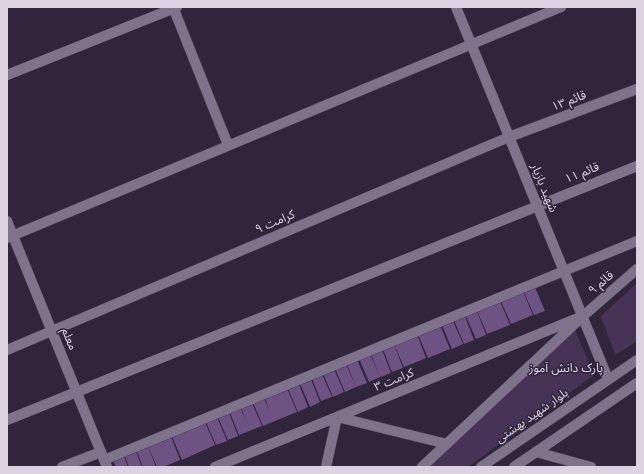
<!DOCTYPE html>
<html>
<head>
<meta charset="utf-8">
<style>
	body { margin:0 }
	#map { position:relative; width:644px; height:474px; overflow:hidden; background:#31253b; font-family:Montserrat,sans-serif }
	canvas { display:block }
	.frame { position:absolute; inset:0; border:8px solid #dbd3e2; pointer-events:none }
</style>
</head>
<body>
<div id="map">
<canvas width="644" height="474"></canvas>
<div class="frame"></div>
</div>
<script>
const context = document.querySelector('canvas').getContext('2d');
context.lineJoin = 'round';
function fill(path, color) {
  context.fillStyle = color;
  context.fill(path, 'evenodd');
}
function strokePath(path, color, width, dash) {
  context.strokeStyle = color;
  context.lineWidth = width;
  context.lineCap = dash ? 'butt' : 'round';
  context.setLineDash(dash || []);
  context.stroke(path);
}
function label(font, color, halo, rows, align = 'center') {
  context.font = font + ' Montserrat,"Noto Sans Arabic",sans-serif';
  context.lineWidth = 3;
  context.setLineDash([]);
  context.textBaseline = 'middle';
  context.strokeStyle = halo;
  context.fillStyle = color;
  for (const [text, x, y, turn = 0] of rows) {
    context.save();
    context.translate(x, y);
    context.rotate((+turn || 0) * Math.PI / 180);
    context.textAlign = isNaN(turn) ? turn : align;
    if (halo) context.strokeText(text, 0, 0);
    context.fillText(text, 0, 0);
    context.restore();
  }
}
fill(new Path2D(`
	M637,283V341L615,355L601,316Z
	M575,330L594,375L468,467H430Z`), '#463356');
fill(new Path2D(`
	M534,285L545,311L534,315L523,290Z
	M522,289L533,315L511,324L500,299Z
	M499,299L510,325L487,334L476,308Z
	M476,309L486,335L476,339L465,314Z
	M464,314L474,340L464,344L453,318Z
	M452,319L463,344L452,349L441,323Z
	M439,323L450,349L428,358L417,332Z
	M416,332L426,358L404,367L393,342Z
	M393,342L403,368L392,372L382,347Z
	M381,347L391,373L380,377L370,352Z
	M369,352L380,377L369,382L358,356Z
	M356,357L367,383L356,387L346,362Z
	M345,362L356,387L345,392L334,366Z
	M333,367L344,392L333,397L322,371Z
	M321,372L332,397L321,401L311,376Z
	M310,377L320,402L310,407L299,381Z
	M298,382L308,407L298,412L287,386Z
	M286,386L297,412L263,426L252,400L263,396L269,410L264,395Z
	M251,401L262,426L239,435L229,410L239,405L248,425L240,405Z
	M228,410L238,436L228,440L217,415Z
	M216,415L227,441L216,445L205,420Z
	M204,420L215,445L182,460L171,434L182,429L184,433L182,429Z
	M170,434L180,460L163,467H157L147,444Z
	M147,444L156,467H143L136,449Z
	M135,449L142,467H129L124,454Z
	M123,454L128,467H116L112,458Z`), '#6d5284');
const street = new Path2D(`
	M173,7L228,145
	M7,75L177,7
	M7,238L561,7
	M7,350L509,137L637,89
	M7,420L637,166
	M536,452L591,467
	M104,460L637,241
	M62,467L101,452
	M215,467L583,316
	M326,467L337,417L447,444
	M422,467L583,316L637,269`);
const secondary = new Path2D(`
	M456,7L608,379
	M7,221L107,467
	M481,467L637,360
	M514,467L637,383`);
strokePath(street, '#4b4154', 11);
strokePath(secondary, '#4b4154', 11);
strokePath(street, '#7f728b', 10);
strokePath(secondary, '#7f728b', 10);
label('12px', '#dbd3e2', '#31253b', [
	["قائم ۱۳",569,101,-21],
	["قائم ۱۱",582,173,-22],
	["شهید بازیار",544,188,68],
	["کرامت ۹",275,222,-23],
	["قائم ۹",601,283,-41],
	["معلم",69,339,68],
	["کرامت ۳",394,380,-22],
	["بلوار شهید بهشتی",532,416,-35]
]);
label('12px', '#e8d8f7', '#31253b', [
	["پارک دانش آموز",566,368]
]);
</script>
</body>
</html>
